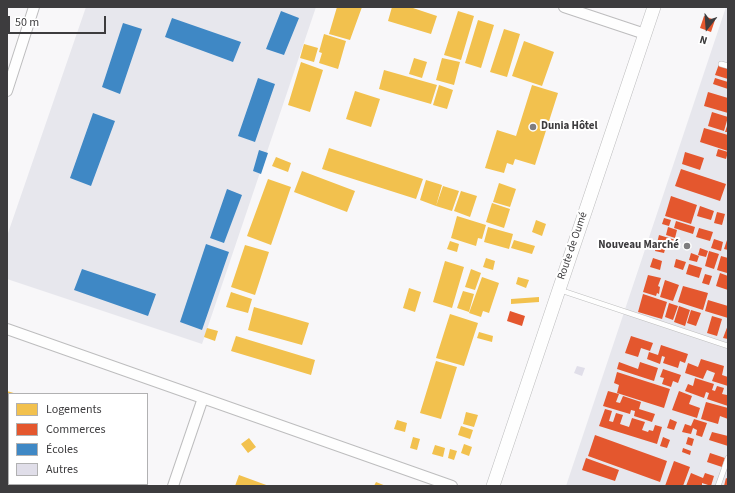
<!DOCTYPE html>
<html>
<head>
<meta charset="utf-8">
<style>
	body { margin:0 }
	#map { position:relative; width:735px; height:493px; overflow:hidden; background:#f8f7f9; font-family:"Source Sans 3",sans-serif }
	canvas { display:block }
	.frame { position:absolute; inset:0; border:8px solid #3d3c3e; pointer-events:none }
	.legend { position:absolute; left:8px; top:393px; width:140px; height:92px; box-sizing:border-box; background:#fff; border:1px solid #b1b1b2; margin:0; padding:5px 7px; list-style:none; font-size:12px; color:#3d3c3e }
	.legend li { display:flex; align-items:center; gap:8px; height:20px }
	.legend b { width:20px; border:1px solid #b1b1b2 }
	.north { position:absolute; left:687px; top:8px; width:40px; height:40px; -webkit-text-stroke:3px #fff; paint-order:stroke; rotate:197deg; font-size:11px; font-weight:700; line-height:16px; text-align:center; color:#3d3c3e }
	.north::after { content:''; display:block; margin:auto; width:14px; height:18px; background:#3d3c3e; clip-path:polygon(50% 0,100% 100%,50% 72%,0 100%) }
	.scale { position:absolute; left:8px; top:16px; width:98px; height:18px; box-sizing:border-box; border:2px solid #3d3c3e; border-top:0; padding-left:5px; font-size:12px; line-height:14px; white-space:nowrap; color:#3d3c3e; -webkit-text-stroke:3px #fff; paint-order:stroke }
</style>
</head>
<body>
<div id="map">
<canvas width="735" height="493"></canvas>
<div class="frame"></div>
<ul class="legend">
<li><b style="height:11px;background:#f2c14e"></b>Logements</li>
<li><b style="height:11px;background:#e4572e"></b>Commerces</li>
<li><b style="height:11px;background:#3f88c5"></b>Écoles</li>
<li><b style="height:11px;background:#e0dee9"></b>Autres</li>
</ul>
<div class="north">N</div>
<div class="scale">50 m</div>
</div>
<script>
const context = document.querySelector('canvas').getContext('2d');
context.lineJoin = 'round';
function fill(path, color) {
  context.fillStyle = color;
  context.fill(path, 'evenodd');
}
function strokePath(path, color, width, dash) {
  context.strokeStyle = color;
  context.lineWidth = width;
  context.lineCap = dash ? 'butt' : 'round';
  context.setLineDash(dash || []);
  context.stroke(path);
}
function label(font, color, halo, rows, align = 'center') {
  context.font = font + ' "Source Sans 3",sans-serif';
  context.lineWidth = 4;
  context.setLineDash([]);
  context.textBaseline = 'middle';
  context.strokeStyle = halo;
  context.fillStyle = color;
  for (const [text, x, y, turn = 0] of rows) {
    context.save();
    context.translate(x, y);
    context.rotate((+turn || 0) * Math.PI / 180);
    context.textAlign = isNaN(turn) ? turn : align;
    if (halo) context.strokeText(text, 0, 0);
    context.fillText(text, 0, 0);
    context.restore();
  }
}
fill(new Path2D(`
	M86,7H316L202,344L7,279V236Z
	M726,7H728V486H566Z`), '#e7e7ed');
fill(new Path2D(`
	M337,7H362L350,40L329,34Z
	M392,7H410L437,16L431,34L388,21Z
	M458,11L474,16L461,60L444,55Z
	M478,20L494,25L481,68L465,63Z
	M504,29L520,34L507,77L490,72Z
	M324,34L346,41L338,69L319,63L322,53L319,52Z
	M524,41L554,52L542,86L512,76Z
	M304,44L318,48L314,62L300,58Z
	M414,58L427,62L422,78L409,74Z
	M442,58L460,62L454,85L436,80Z
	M301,62L323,70L310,112L288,105Z
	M384,70L437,85L431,104L379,89Z
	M439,85L453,90L447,109L433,105Z
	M532,85L558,93L535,165L515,159L513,165L507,163L504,173L485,168L497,130L516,136Z
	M355,91L380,99L371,127L346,119Z
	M329,148L423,179L416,199L322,169Z
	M276,157L291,163L288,172L272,166Z
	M302,171L355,191L347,212L294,192Z
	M268,179L291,187L271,245L247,236Z
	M426,180L442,185L436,206L420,200Z
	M499,183L516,189L510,207L493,202Z
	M443,186L459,191L452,211L436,206Z
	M461,191L477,196L470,217L454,211Z
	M492,203L510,209L504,228L486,222Z
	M457,216L486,225L482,239L478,238L476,246L451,238Z
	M536,220L546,224L542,236L532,232Z
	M488,227L513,234L509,249L484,242Z
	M514,240L535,246L532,254L511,248Z
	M450,241L459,244L457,252L447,249Z
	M245,245L269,252L255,295L231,287Z
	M486,258L495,261L493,270L483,267Z
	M445,261L464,267L452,308L433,302Z
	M471,269L481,273L475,290L465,287Z
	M482,277L499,283L489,313L483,311L481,317L469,313Z
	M518,277L529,280L526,288L516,284Z
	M409,288L421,292L415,312L403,308Z
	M463,291L474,294L469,312L457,308Z
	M231,292L252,299L248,313L226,307Z
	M539,297V302L511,304V299Z
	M254,307L309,323L302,345L248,330Z
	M450,314L478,323L464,366L436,358Z
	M207,328L218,331L215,341L204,337Z
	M479,332L493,336L492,342L477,338Z
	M236,336L315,360L311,375L231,351Z
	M436,361L457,367L441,419L420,413Z
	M7,391L17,394H9V438L7,437Z
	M466,412L478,415L474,427L463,424Z
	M397,420L407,423L405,432L394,429Z
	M461,426L473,430L470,439L458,435Z
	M413,437L420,439L417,450L410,448Z
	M249,438L256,447L248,453L241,444Z
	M7,444H9V484H21V486H7Z
	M464,444L472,447L469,456L461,453Z
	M435,445L445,448L443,457L432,454Z
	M450,449L457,451L454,460L448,458Z
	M239,475L269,486H235Z
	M376,482L386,486H374Z`), '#f2c14e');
fill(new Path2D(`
	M704,16L715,20L711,32L700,28Z
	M719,64L728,67V79L715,75Z
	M715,78L728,82V89L713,84Z
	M708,92L728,98V113L704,106Z
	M712,112L728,117L724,131L708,126Z
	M728,123V132H725Z
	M704,128L728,135V151L700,142Z
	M718,149L728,152L726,159L716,156Z
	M685,152L704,158L700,170L682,164Z
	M681,169L726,184L720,201L675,186Z
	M671,196L697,205L691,224L665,216Z
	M700,206L714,211L711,220L697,216Z
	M717,212L725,214L722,225L714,223Z
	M664,218L671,220L669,226L662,224Z
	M676,221L695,227L693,234L674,228Z
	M668,227L677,230L675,238L666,235Z
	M699,228L713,232L710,241L696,237Z
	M659,235L679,241L677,249L666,246L664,253L655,251Z
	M728,237V250L724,249Z
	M714,239L723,242L721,251L711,248Z
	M700,248L708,251L706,257L698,255Z
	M709,251L719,254L714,269L705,266Z
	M691,253L699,256L697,262L689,260Z
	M721,256L728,258L727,273L717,270Z
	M653,258L662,261L660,270L650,267Z
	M676,259L686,262L683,270L674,267Z
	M689,264L702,268L699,278L686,274Z
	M720,273L728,276V290L716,286Z
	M705,274L712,276L709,285L702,283Z
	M648,275L661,278L658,286L660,287L659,294L657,293L656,296L643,292Z
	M665,280L679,285L673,301L660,297Z
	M683,286L708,293L703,310L678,302Z
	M643,294L667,302L662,319L638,312Z
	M708,300L728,306V318L705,311Z
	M669,303L678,306L673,320L665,317Z
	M679,306L690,310L685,326L674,322Z
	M691,310L701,313L696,326L687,323Z
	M510,311L525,316L522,326L507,321Z
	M712,316L722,319L717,336L707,333Z
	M728,325V339L723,338Z
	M631,336L653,343L650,351L641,348L638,357L625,353Z
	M661,345L688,354L685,363L680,361L678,368L663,363L665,357L662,356L660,364L647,359L649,352L658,355Z
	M701,359L724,366L722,375L728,377V386L712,381L715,373L707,370L703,379L685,373L688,363L698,367Z
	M619,362L638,369L640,362L658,368L654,381L617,369Z
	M663,369L681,375L678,383L673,381L671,387L662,384L664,378L660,377Z
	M617,372L670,389L664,408L617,393L619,385L614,383Z
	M695,378L714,384L712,390L715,391L717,386L724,388L722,394L727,395L728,392V406L707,399L709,393L706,392L704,398L685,391L688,384L693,386Z
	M608,391L619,394L616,402L620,403L623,396L641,402L639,409L655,414L652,422L634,416L635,411L631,410L630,414L603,406Z
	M679,391L692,396L689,404L700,408L697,418L672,410Z
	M706,402L728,408V419L720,416L718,424L701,419Z
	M605,409L612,411L609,421L613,422L616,413L623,415L620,424L629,427L632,418L645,422L642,430L648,432L649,430L653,431L655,425L662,427L657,444L599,426Z
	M670,419L677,422L674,430L667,428Z
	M694,419L707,423L702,437L696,435L697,430L693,428L691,434L682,432L685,424L691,426Z
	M712,432L728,436V446L709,440Z
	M595,435L667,461L660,482L588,456Z
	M663,437L670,440L667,448L660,446Z
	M688,437L694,439L692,446L686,444Z
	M683,448L691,451L690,455L682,452Z
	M710,453L725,458L722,467L707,462Z
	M586,458L619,470L615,481L582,470Z
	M674,461L690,467L683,486H665Z
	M691,473L703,478L705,473L714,476L711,486L702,483V486H686Z
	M726,478L728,479V486H724Z`), '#e4572e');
fill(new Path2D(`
	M281,11L299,18L284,55L266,49Z
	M172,18L241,42L233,62L165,37Z
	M123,23L142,29L120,94L102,87Z
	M258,78L275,84L255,142L238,136Z
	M93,113L115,121L91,186L70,178Z
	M259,150L268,153L261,174L253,171Z
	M227,189L242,195L224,243L210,238Z
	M206,244L229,252L202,330L180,322Z
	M82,269L156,294L148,316L74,290Z`), '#3f88c5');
fill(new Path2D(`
	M577,366L585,368L582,376L574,373Z`), '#e0dee9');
const service = new Path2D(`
	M721,64L728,66
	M560,290L728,346
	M718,486L728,458`);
const minor = new Path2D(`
	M564,7L645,34
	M7,91L34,7
	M7,329L452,486
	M173,486L203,398`);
const tertiary = new Path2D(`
	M493,486L654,7`);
strokePath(service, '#bdbdbe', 6);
strokePath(minor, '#bdbdbe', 12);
strokePath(tertiary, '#bdbdbe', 14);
strokePath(service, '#fefefe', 5);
strokePath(minor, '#fefefe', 10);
strokePath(tertiary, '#fefefe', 13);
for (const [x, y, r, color] of [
	[533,127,4,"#7e7d7f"],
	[687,246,4,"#7e7d7f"]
]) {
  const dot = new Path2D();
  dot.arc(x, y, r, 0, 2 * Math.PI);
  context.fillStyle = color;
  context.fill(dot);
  strokePath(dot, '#fff', 1.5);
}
label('bold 11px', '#3d3c3e', '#fff', [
	["Dunia Hôtel",541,127],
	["Nouveau Marché",679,246,"right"]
], 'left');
label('11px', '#3d3c3e', '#fff', [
	["Route de Oumé",573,246,-71]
]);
</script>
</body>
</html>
